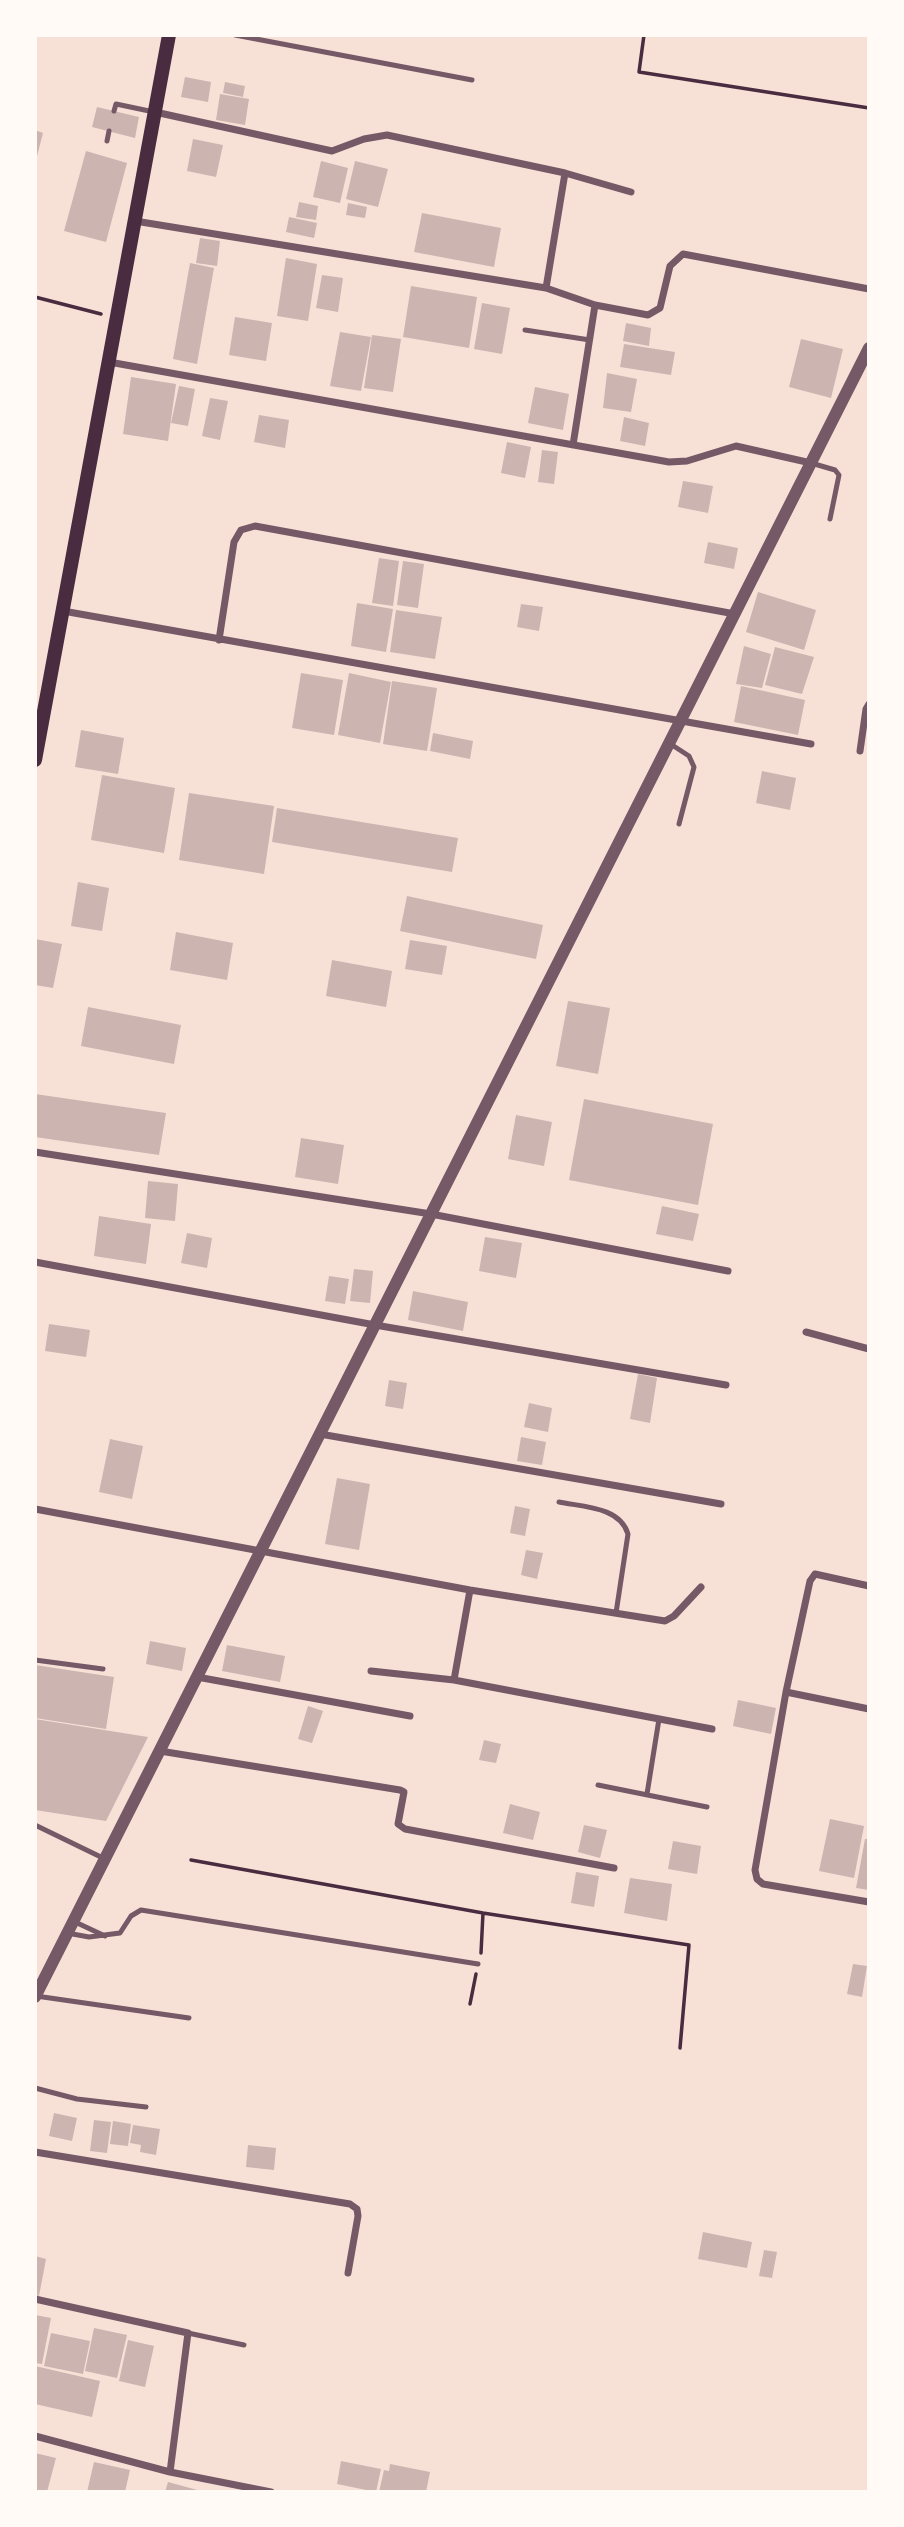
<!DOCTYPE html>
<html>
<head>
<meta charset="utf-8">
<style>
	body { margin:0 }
	#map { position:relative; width:904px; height:2527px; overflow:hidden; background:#f7e1d7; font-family:Overpass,sans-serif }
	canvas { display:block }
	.frame { position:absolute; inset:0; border:37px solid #fffaf5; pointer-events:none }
</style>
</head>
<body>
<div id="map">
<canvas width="904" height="2527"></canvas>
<div class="frame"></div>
</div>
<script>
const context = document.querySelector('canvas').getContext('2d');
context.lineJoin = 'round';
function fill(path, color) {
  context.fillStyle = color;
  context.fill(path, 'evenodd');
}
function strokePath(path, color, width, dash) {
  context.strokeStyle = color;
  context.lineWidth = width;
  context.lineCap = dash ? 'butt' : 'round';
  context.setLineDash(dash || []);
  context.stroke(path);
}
fill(new Path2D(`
	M185,77L211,82L208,102L181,97Z
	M225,82L245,86L243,97L223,93Z
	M220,94L249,99L245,125L216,120Z
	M97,107L139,117L135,138L92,127Z
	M35,130L43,133L36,160H35Z
	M193,139L223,145L216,177L187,171Z
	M86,151L127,163L106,242L64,231Z
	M321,161L348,168L340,203L313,197Z
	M355,161L388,169L378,207L346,199Z
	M299,202L318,206L316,220L296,217Z
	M348,203L367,207L365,218L346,215Z
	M422,213L501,228L494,267L414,252Z
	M289,217L317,223L314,238L286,232Z
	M200,238L220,241L217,266L196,263Z
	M286,258L317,264L308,321L277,316Z
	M190,263L214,268L197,364L173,359Z
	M322,275L343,278L338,312L316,308Z
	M411,286L477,297L469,348L403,337Z
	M482,303L510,308L502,354L474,349Z
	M235,317L272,323L266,361L229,355Z
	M626,323L651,328L649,346L623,341Z
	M340,332L371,337L361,391L330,386Z
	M372,335L401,339L393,392L364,388Z
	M801,339L843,349L831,398L789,387Z
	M624,344L675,352L671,375L620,367Z
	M607,373L637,379L631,412L603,408Z
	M131,377L176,384L168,441L123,434Z
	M179,386L195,389L188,426L171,423Z
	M535,387L569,394L563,430L528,423Z
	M210,398L228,401L220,440L202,436Z
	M259,415L289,420L285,448L254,442Z
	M624,417L649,423L645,446L620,441Z
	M507,442L531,447L525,478L501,473Z
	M542,450L558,452L554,484L538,482Z
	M683,481L713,486L708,513L678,507Z
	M708,542L738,548L734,569L704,563Z
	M379,558L399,561L393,606L372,603Z
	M403,561L424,564L418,608L397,605Z
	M758,592L816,610L804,650L746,632Z
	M357,603L393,609L386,652L351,646Z
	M521,604L543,607L539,631L517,627Z
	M396,610L442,617L435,659L390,652Z
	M744,646L771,654L762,688L736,684Z
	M775,647L814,657L802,694L765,685Z
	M301,673L343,680L334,735L292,728Z
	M349,673L391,682L380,743L338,735Z
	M392,681L437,688L427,751L383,744Z
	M741,686L805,700L798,735L734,722Z
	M81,730L124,738L118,774L75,767Z
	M433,733L473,741L470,759L430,751Z
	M762,771L796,778L790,810L756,803Z
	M102,775L175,788L164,853L91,840Z
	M189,793L274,806L264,874L179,860Z
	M277,808L458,838L452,872L272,842Z
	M78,882L109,888L102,931L71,926Z
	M407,896L543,925L536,959L400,931Z
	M176,932L233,943L227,980L170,970Z
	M35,939L62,944L53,988L35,985Z
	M410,940L447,946L442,975L405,969Z
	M332,960L392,971L386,1007L326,996Z
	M568,1001L610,1008L598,1074L556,1066Z
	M88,1007L181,1025L174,1064L81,1046Z
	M35,1094L166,1113L159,1155L35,1137Z
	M584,1099L713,1124L698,1205L569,1180Z
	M516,1115L552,1122L544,1166L508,1159Z
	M301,1138L344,1145L338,1184L295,1177Z
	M148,1181L178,1184L175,1221L145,1218Z
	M662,1206L699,1214L693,1241L656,1234Z
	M99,1216L151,1224L146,1264L94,1256Z
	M187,1233L212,1238L207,1268L181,1263Z
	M485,1237L522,1243L516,1278L479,1271Z
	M354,1269L373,1271L370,1303L350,1301Z
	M329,1276L349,1279L345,1304L325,1301Z
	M413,1291L468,1302L463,1331L408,1320Z
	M49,1324L90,1330L86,1357L45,1351Z
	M638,1374L657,1378L650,1423L630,1419Z
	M389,1380L407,1383L403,1409L385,1406Z
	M529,1403L552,1408L548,1432L524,1427Z
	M521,1437L546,1442L542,1465L517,1461Z
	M110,1439L143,1446L132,1499L99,1492Z
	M337,1478L370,1484L359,1550L325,1544Z
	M515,1506L530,1509L525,1536L510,1533Z
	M526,1550L543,1553L537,1579L521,1575Z
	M150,1641L186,1648L182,1671L146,1664Z
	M227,1645L285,1656L280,1682L222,1671Z
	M35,1665L114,1677L106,1729L35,1718Z
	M738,1700L776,1708L771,1734L733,1726Z
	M308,1706L323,1711L312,1743L298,1739Z
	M35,1719L148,1737L106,1821L35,1810Z
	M484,1740L501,1744L496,1763L479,1760Z
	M510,1804L540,1812L533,1840L503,1833Z
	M830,1819L864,1826L854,1878L819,1871Z
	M584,1825L607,1830L600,1858L578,1852Z
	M865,1839H869V1890L856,1888Z
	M673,1841L701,1846L697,1874L668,1869Z
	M576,1872L599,1876L594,1907L571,1903Z
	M630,1878L672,1884L667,1921L624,1913Z
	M853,1964L867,1966L862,1997L847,1994Z
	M54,2113L77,2118L72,2141L49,2136Z
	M94,2120L111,2122L107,2153L90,2151Z
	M113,2121L131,2124L128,2146L110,2144Z
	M133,2125L160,2129L156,2155L140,2152L141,2145L130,2143Z
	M248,2145L276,2148L274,2170L246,2167Z
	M703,2232L752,2242L747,2268L698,2259Z
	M764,2250L777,2252L772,2278L759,2276Z
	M35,2256L46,2259L39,2296L35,2295Z
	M35,2315L51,2318L42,2364L35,2363Z
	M94,2328L127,2335L117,2378L85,2371Z
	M51,2333L90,2341L83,2374L44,2366Z
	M128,2340L154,2346L145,2387L119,2381Z
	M35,2366L100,2381L92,2417L35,2404Z
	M35,2453L56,2458L47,2492H35Z
	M341,2461L381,2469L376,2492L337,2484Z
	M94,2462L130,2470L125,2492H87Z
	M390,2464L430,2472L426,2492H379L384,2470L389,2471Z
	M168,2482L201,2491V2492H165Z`), '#ccb4b1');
strokePath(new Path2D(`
	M644,35L639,72L869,108
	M35,297L101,314
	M191,1860L483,1913L689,1945L680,2048
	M481,1953L483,1913
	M470,2004L476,1974`), '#4a2c40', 3.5);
strokePath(new Path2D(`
	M235,35L472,80
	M114,111L116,104L154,112
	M107,141L109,131
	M525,330L590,340
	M811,463L835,470L839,475L830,519
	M669,743L689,756L694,767L679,824
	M559,1502C584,1507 620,1507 628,1534L616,1613
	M35,1660L103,1669
	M598,1785L707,1807
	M647,1794L659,1719
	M35,1825L105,1859
	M73,1921L105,1936
	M67,1933L89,1937L120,1933L131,1916L141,1910L478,1964
	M36,1996L189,2018
	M35,2088L77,2099L146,2107
	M188,2333L244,2345`), '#755966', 5);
strokePath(new Path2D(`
	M155,112L332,151L364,139L387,135L565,173L631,192
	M135,221L546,288L595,305L648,315L660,308L670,266L683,254L869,289
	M546,288L565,173
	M109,362L669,462L687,461L736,446L811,463
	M573,445L595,305
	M63,611L811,744
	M219,640L234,542L241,530L255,526L735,614
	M860,751L866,709L869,704
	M35,1152L431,1214L728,1271
	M35,1262L375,1325L726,1385
	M806,1332L869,1349
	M320,1434L721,1504
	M35,1509L470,1590L665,1621L674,1616L701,1587
	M869,1586L815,1574L810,1581L786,1692L755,1870L757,1879L763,1884L869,1902
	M371,1671L454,1680L712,1729
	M197,1677L410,1716
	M454,1680L470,1590
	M786,1692L869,1709
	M160,1751L400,1790L404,1792L398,1824L405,1829L614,1868
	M35,2152L350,2204L357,2209L358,2216L348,2273
	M35,2299L188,2333L170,2472
	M35,2436L170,2472L271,2492`), '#755966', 7);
strokePath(new Path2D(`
	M35,1997L869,348`), '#755966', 12);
strokePath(new Path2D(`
	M35,760L169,35`), '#4a2c40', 14);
</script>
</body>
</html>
